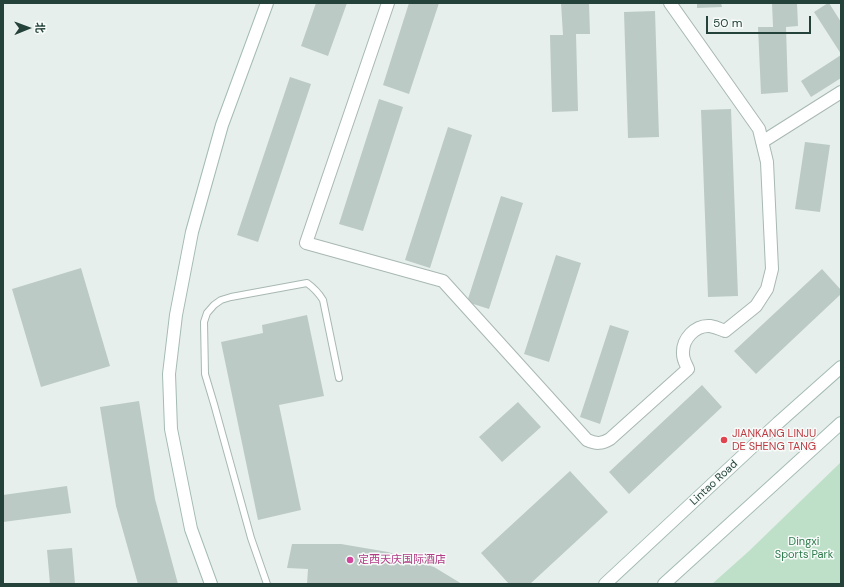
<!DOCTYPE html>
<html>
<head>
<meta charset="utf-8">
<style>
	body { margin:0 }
	#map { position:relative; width:844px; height:587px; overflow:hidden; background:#e6efeb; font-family:"DM Sans","Noto Sans SC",sans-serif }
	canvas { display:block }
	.frame { position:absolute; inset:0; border:4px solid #24423a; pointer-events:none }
	.north { position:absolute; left:8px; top:8px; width:40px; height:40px; -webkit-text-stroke:3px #f7fbf9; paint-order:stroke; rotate:89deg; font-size:11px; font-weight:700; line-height:16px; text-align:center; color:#24423a }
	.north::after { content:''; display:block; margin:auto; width:14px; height:18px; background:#24423a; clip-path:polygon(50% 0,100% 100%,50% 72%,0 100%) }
	.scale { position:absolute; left:706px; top:16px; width:105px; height:18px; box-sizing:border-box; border:2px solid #24423a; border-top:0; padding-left:5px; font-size:12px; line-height:14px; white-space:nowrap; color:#24423a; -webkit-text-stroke:3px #f7fbf9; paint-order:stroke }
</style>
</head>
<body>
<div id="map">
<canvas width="844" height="587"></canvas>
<div class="frame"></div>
<div class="north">北</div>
<div class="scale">50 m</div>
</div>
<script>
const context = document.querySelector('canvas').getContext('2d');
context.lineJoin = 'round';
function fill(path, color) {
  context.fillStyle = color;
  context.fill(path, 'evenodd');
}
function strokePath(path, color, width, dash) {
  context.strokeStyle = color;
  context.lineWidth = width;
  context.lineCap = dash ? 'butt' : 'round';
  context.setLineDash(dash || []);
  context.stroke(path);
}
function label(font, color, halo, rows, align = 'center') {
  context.font = font + ' "DM Sans","Noto Sans SC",sans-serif';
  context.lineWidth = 3;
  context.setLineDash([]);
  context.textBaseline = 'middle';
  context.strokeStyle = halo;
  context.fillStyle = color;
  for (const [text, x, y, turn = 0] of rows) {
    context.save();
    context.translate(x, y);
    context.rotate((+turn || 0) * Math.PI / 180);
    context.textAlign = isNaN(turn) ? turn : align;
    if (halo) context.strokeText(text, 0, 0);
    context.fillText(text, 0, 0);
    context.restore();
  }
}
fill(new Path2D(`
	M841,462V584H712L749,551Z`), '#bfe0c8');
fill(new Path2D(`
	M316,3H347L328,56L301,46Z
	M409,3H439L409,94L383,85Z
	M561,3H589L590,34H576L578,111L552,112L550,35H563Z
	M697,3H721L722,7L697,8Z
	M772,3H797L798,26L786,27L788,92L761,94L758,27H773Z
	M828,3H829L841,22V54L814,12Z
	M655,11L659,137L628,138L624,12Z
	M841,55V78L811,97L801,81Z
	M290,77L311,84L258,242L237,235Z
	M379,99L403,107L363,231L339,224Z
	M731,109L738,296L708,297L701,110Z
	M448,127L472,135L430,268L405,260Z
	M805,142L830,145L820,212L795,209Z
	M501,196L523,203L489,309L467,302Z
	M556,255L581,263L549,362L524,354Z
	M81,268L110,366L41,387L12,289Z
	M822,269L841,290V294L756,374L734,351Z
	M307,315L324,396L279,405L301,510L258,520L221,342L263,333L262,325Z
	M610,325L629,331L600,424L580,417Z
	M702,385L722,407L629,494L609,472Z
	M139,401L155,499L178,584H138L116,506L100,407Z
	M518,402L541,427L502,462L479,437Z
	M570,471L608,512L530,584H509L481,553Z
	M67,486L71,513L3,522V495Z
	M292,544H341L388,552L434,567L462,584H307L308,569L287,568Z
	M72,548L75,584H50L47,550Z`), '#bbcac4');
const service = new Path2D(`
	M267,584L251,538L214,404L205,374L204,322L207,313L214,305L221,300L231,297L307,283C314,288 318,292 323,300L339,378`);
const minor = new Path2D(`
	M388,3L306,243L443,281L587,440C596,444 602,444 610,439L688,369C686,364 683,360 683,354C682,339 695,325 710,326C716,327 720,329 725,331L756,306L767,289L772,269L767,162L759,129L670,3
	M762,142L841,92`);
const secondary = new Path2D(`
	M211,584L191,529L171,429L169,374L176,315L192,232L222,125L267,3
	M605,584L778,423L841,367
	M664,584L841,423`);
strokePath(service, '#a8b8b2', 8);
strokePath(minor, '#a8b8b2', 14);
strokePath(secondary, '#a4bbb3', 14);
strokePath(service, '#fff', 6);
strokePath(minor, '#fff', 12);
strokePath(secondary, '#fff', 12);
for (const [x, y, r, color] of [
	[724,440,4,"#e0444e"],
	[350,560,4,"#d1479c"]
]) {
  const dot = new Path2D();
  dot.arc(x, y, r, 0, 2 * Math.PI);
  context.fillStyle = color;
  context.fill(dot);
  strokePath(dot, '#f7fbf9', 1.5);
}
label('11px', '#be3a42', '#f7fbf9', [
	["JIANKANG LINJU",732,434],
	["DE SHENG TANG",732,447]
], 'left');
label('11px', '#24423a', '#f7fbf9', [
	["Lintao Road",714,483,-43]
]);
label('11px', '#2d7a4b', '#f7fbf9', [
	["Dingxi",804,542],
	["Sports Park",804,555]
]);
label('11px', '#b23c85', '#f7fbf9', [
	["定西天庆国际酒店",358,560]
], 'left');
</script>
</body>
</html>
